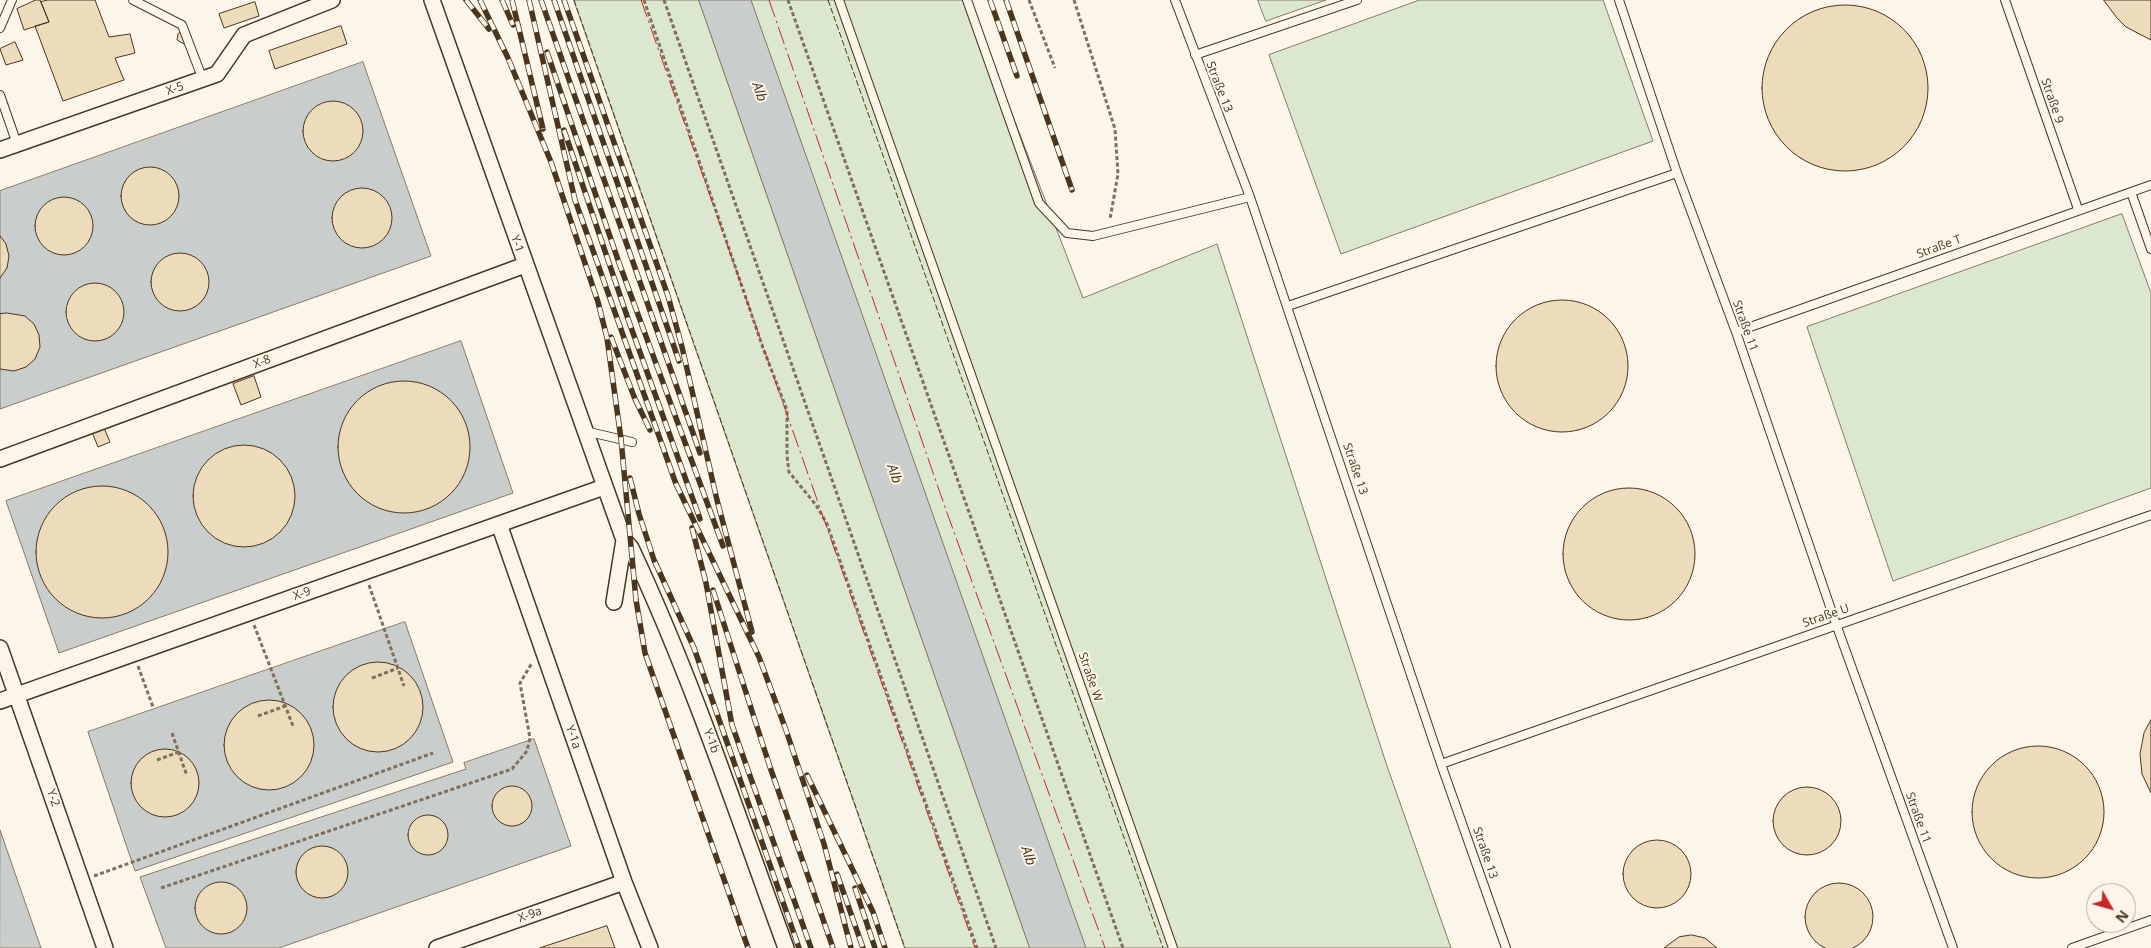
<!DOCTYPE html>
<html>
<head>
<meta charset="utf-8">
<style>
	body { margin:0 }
	#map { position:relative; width:2151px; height:948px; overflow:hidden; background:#fbf6e9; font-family:"Open Sans",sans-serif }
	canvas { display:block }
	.north { position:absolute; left:2086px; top:883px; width:50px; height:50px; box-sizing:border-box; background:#fbf6e9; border:1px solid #b4a999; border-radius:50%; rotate:128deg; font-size:14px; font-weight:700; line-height:20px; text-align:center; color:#4a3520 }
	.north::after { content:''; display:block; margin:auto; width:18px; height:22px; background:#c62828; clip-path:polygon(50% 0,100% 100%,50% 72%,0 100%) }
</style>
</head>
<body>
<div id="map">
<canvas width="2151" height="948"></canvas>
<div class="north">N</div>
</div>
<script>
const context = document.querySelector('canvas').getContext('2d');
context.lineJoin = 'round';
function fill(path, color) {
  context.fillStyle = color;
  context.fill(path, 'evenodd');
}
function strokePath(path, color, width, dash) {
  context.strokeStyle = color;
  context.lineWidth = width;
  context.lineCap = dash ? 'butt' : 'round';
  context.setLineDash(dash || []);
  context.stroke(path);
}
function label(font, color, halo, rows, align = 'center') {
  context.font = font + ' "Open Sans",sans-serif';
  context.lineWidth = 4;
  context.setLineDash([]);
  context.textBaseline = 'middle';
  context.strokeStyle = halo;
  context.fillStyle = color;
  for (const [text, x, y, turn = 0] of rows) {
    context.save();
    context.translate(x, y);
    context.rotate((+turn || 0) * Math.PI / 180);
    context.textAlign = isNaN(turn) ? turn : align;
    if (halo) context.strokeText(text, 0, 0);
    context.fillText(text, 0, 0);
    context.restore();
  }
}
const green = new Path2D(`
	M574,0H699L1030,948H905Z
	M751,0H968L1083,298L1217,244L1387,766L1451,948H1086Z
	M1258,0H1326L1266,21Z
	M1420,0H1603L1653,141L1341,254L1269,55Z
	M2122,214L2151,293V488L1893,581L1807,327Z`);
fill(green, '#dce7d0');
strokePath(green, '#887966', 1);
const water = new Path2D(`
	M699,0H751L1086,948H1030Z
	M363,62L431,256L0,409V191Z
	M461,341L513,493L59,653L6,501Z
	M405,622L453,762L135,871L88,732Z
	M534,739L571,846L279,948H166L140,877L466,769L464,763Z
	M0,830L41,948H0Z`);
fill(water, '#c9cecd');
strokePath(water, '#887966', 1);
const building = new Path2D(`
	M36,0H40L49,22L24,30L17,9Z
	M48,0H95L109,37L130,34L135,53L115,58L124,80L63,101L35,26L49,22L41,2Z
	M2104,0H2151V40L2126,27L2117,18Z
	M255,2L259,16L224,28L219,14Z
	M1762 88a83 83 0 1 1 166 0a83 83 0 1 1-166 0Z
	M341,26L347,44L275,69L269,51Z
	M183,31L187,43L184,44L177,40L178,34Z
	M15,42L23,60L6,65L0,49Z
	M303 131a30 30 0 1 1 60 0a30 30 0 1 1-60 0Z
	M121 196a29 29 0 1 1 58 0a29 29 0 1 1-58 0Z
	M332 218a30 30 0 1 1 60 0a30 30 0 1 1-60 0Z
	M35 226a29 29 0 1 1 58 0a29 29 0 1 1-58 0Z
	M0,236L6,244L9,256L7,268L0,278Z
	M151 282a29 29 0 1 1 58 0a29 29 0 1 1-58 0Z
	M66 312a29 29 0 1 1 58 0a29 29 0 1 1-58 0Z
	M1496 366a66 66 0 1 1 132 0a66 66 0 1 1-132 0Z
	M7,313L25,316L34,324L39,335L40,347L35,359L26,367L14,371L0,369V314Z
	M254,376L261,397L241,405L233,384Z
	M338 447a66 66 0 1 1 132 0a66 66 0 1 1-132 0Z
	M104,428L110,442L98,447L92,432Z
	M193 496a51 51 0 1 1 102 0a51 51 0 1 1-102 0Z
	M36 552a66 66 0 1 1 132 0a66 66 0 1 1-132 0Z
	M1563 554a66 66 0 1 1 132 0a66 66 0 1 1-132 0Z
	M333 707a45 45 0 1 1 90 0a45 45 0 1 1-90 0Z
	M224 745a45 45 0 1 1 90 0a45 45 0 1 1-90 0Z
	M2151,720V793L2142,774L2140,754L2144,733Z
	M1972 812a66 66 0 1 1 132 0a66 66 0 1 1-132 0Z
	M131 783a34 34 0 1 1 68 0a34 34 0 1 1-68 0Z
	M492 806a20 20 0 1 1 40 0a20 20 0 1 1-40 0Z
	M1773 821a34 34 0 1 1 68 0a34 34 0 1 1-68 0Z
	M408 835a20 20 0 1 1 40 0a20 20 0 1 1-40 0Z
	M1623 874a34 34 0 1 1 68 0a34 34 0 1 1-68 0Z
	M296 872a26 26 0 1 1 52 0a26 26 0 1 1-52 0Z
	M195 908a26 26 0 1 1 52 0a26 26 0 1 1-52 0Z
	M1805 917a34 34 0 1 1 68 0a34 34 0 1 1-68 0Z
	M607,926L615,948H540Z
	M1692,935L1705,938L1717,948H1664L1679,937Z`);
fill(building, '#ecdcbc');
strokePath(building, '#4a3520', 1);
const service = new Path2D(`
	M133,0L182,25L203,80
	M839,0L1173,948
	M967,0L1039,203L1067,233L1093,236L1250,197
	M1175,0L1250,197L1441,764L1506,948
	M1619,0L1677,173L1736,332L1836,624L1953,948
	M2005,0L2078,209
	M0,28L12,0
	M1195,55L1357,0
	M0,95L17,144
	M2131,192L2151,249
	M1288,306L1677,173
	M1736,332L2151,185
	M585,431L632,442
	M1441,764L2151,515
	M2072,948L2151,920`);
const minor = new Path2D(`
	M432,0L624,540L614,602
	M0,150L217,74L244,35L332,0
	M0,459L525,265
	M499,524L624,882L650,948
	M624,540L631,548C692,678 737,814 786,948
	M0,648L105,948
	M0,701L604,487
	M437,948L624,882`);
strokePath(service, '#4a3520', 10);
strokePath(minor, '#4a3520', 18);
strokePath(new Path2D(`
	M644,0L763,348L787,410V456L789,472L816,505L827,524L977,948
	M664,0L996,948
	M788,0L1123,948
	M1029,0L1055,68
	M1074,0L1115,129L1118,174L1110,219
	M369,585L404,686
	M254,625L293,726
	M138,666L153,707
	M372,678L398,668
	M258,716L285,706
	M172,733L187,776
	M157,760L179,752
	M94,876L433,753
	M161,888L512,769L527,751L530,738L520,683L532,663`), '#7f6f5c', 3, [4, 2.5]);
strokePath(service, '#fbf6e9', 8);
strokePath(minor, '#fbf6e9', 15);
const rail = new Path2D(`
	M466,0L489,29
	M480,0L508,58L551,162L598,302L607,338L621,439L636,600L645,653L748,948
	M502,0L513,25
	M512,0L543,129
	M529,0L575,200L676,484L759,657L786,730L824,844L851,948
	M541,0L700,453
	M554,0L679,361
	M564,0L668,296L682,347L717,500L752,632
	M990,0L1017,76
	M1006,0L1072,190
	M547,52L618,260L723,546
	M564,130L628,319L700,519
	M611,337L635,399L650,430
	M630,478L639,514L654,560L694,648L799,948
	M692,528L706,583L732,725L811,948
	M713,590L770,767L833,948
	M807,775L873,912L885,948
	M837,874L863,948
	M855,888L875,948`);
strokePath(rail, '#4a3520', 5.5);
strokePath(rail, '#fbf6e9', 4, [11]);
strokePath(new Path2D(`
	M574,0L905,948
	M828,0L1163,948`), '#4a3520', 1, [6, 2.5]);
strokePath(new Path2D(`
	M641,0L975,948
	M769,0L946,510L1105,948`), '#c62828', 1, [18, 4, 2.5, 4]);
label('12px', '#4a3520', '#fbf6e9', [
	["Straße 13",1219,87,69],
	["X-5",175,89,-19],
	["Straße 9",2052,101,71],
	["Y-1",517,244,71],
	["Straße T",1939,247,-20],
	["Straße 11",1745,326,70],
	["X-8",262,362,-20],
	["Straße 13",1355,469,71],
	["X-9",302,594,-19],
	["Straße U",1826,616,-19],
	["Straße W",1090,677,71],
	["Y-1a",573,737,71],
	["Y-1b",711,741,70],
	["Y-2",53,798,71],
	["Straße 11",1918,818,70],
	["Straße 13",1485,853,71],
	["X-9a",530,915,-20]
]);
label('italic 14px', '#4a3520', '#fbf6e9', [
	["Alb",759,92,71],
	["Alb",894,474,71],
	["Alb",1028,856,71]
]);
</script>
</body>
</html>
